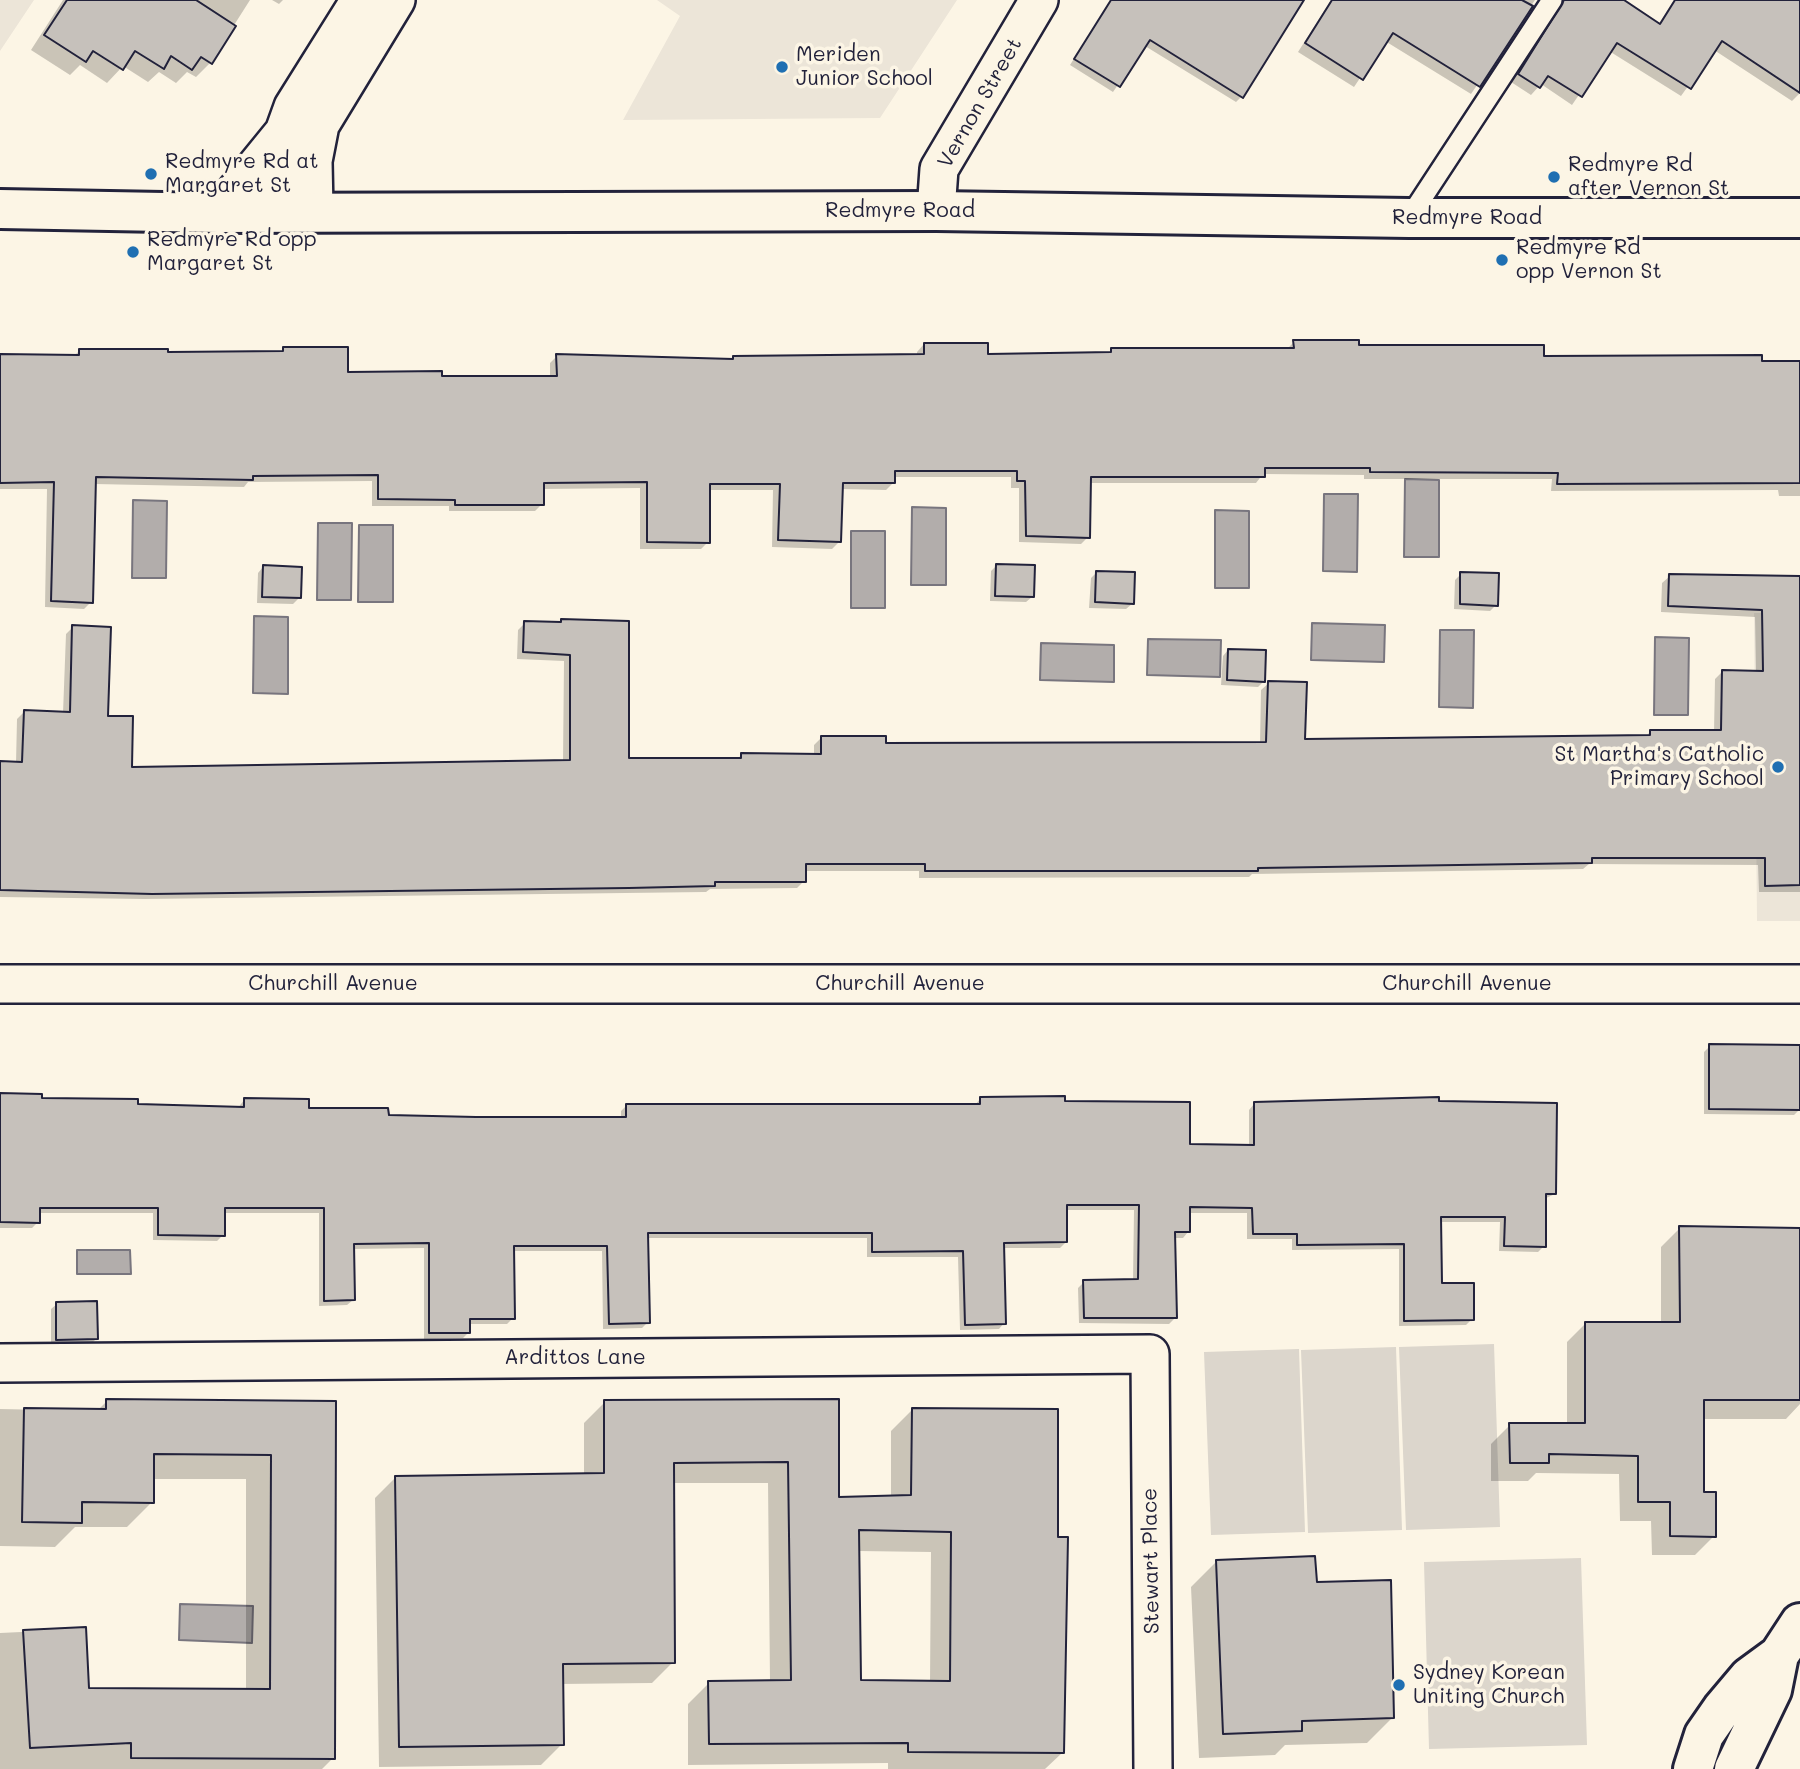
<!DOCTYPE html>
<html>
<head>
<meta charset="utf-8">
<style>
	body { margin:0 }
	canvas { display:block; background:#fcf5e5 }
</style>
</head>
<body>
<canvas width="1800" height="1769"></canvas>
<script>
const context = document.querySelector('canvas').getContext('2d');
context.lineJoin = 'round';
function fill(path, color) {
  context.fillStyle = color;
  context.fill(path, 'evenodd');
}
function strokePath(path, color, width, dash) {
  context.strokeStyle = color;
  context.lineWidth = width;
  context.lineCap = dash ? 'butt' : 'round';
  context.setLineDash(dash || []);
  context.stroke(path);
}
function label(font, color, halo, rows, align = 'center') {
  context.font = font + ' Mali,sans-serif';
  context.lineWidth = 7;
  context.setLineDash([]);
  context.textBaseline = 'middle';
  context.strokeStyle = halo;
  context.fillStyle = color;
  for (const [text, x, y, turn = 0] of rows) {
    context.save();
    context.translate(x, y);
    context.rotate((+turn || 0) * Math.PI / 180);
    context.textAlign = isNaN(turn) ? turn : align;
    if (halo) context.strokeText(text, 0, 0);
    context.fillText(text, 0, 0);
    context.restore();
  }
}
fill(new Path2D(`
	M0,0H34L0,51Z
	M657,0H957L880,118L623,120L680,16Z
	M1754,613H1800V921H1757Z`), '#ece5d8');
fill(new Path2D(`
	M1494,1344L1500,1527L1406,1530L1399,1347Z
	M1396,1347L1402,1530L1308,1533L1301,1350Z
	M1299,1349L1305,1532L1211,1535L1204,1352Z
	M1581,1558L1587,1745L1429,1749L1424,1562Z`), '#dcd6cc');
const water = new Path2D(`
	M1405,479L1439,480V557H1404Z
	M1324,494H1358L1357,572L1323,571Z
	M133,500L167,501L166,578H132Z
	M912,507L946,508V585H911Z
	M1215,510L1249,511V588H1215Z
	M318,523H352L351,600H317Z
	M359,525H393V602H358Z
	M851,531H885V608H851Z
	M254,616L288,617V694L253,693Z
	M1312,623L1385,625L1384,662L1311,660Z
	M1440,630H1474L1473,708L1439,707Z
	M1655,637L1689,638L1688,715H1654Z
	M1148,639L1221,640L1220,677L1147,675Z
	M1041,643L1114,645V682L1040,680Z
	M77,1250H130L131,1274H77Z
	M180,1604L253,1606L252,1643L179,1640Z`);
fill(water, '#b2adab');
strokePath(water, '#78757e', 2);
fill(new Path2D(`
	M63,0H250L210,63L196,77L187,72L176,83L159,72L148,82L123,66L107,83L80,65L70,75L31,50Z
	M272,0H283L279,4Z
	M1111,0H1286L1241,97L1236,102L1145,46L1113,92L1070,65Z
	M1331,0H1535L1471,94L1385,41L1354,87L1298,52Z
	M1551,0H1620L1658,25L1674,0H1800V93L1792,101L1714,50L1681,96L1609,51L1572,105L1541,84L1531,95L1511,82L1555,16L1556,4Z
	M1294,342L1542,358L1800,363V496H1779L1778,490L1551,491L1552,479H1364V475L1263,474L1256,483H1089L1088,537L1081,544L1019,542V488H1011V477H893V483L886,490L841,489L839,542L832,549L772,547L773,490H708V542L701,549H640V488L542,489V504L535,511H449V506H372V481L248,482L244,487L94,484L91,602L84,609L45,607L47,489H0V356H74L80,350L280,353L284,349L347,373L441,378H550V363L557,356L731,361L734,357L917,356V352L924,344L987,355L1107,354L1112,350L1287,349Z
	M997,565L1032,597L1026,602L990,601L991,571Z
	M263,567L299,598L293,604L257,603L258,573Z
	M1097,572L1132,604L1126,609L1089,608L1091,578Z
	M1461,574L1496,605L1490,611L1454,609L1455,580Z
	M1670,576L1800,578V892H1759L1758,865L1589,864L1583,869L1252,874L1249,877L919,878V871H804V881L797,888L710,889L706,892L144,899L0,897V763H16L17,719L24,712L63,713L66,634L73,627L106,717L131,768L563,761L564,661L517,659L518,630L525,623L559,624L562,621L627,759L737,760L741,755H814V745L821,738L884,745L1260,744L1261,690L1269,683L1303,741L1645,737L1650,732H1714L1715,679L1722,672L1756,673L1755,617L1661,612L1662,583Z
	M1228,650L1264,681L1258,687L1221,685L1223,656Z
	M1710,1046L1800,1109L1794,1115L1704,1114V1052Z
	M0,1095L137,1106L238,1108L244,1100L308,1110L387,1116L621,1119V1111L626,1106L975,1105L980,1099L1064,1103L1188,1146H1249V1110L1254,1104L1437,1103L1555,1194L1544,1199V1246L1538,1252L1499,1251L1500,1222H1439L1440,1285L1472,1319L1466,1325L1399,1326V1249L1292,1250V1239H1247V1213H1188V1232L1183,1238H1173L1175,1318L1169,1324L1079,1323L1078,1288L1084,1282L1133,1281L1134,1210H1065L1066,1242L1060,1248H1003L1004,1323L999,1329L960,1330L958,1257H867V1238H646L648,1322L642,1328L603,1329L602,1251H513V1318L507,1324H469V1332L463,1338L424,1339V1248L352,1249L353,1300L347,1305L319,1306V1213H223V1235L217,1241L153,1240V1213H38V1222L32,1228H0Z
	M1680,1228L1800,1229V1404L1786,1419H1702V1494L1714,1536L1695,1555H1652L1651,1521H1620L1619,1474L1536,1473L1528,1481H1491V1444L1510,1425L1567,1424V1342L1586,1323H1661V1247Z
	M57,1304L96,1339L90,1345H51V1309Z
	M107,1401L334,1402L333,1758L322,1769H0V1633L84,1629L88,1689L246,1690V1479H152V1502L127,1527H75L55,1547L0,1546V1409L97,1411Z
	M837,1401V1498H891V1431L912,1410L1057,1539L1062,1753L1045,1769H888V1763L688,1765V1704L709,1683L770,1682L768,1483H672L673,1662L652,1683L561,1684L562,1744L541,1765L379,1767L375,1498L396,1477L584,1475V1423L605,1402ZM858,1551L931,1552L930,1682H859Z
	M1216,1562L1315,1584L1392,1718L1367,1743L1285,1745L1275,1755L1199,1758L1191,1587Z`), '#0003');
const building = new Path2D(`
	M67,0H196L236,26L212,64L201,57L192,70L171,56L164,69L135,51L123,70L93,51L86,62L44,35Z
	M1111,0H1304L1243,98L1150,40L1120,87L1074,59Z
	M1332,0H1522L1533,6L1480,87L1393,33L1363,80L1305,43Z
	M1564,0H1624L1660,24L1675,0H1800V93L1722,41L1691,89L1617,43L1582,97L1548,76L1540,88L1518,74Z
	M1293,340H1359V345H1544V356L1762,355V361H1800V483L1557,484L1558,473L1370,472V468H1265V477H1091L1090,538L1026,536L1025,481H1017V471H895V483H843L841,542L778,540L780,484H710V543L647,542V482L544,483V505H455V500L378,499V475L253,476V480L96,477L93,603L51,601L54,482L0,483V354L79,355V349H168V352L283,351V347H348V372L442,371V376H557L556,354L733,359V356L924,354V343H988V354L1111,352V348H1294Z
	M996,564L1035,565L1034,597L995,596Z
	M263,565L302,567L301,598L262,597Z
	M1096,571L1135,572L1134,604L1095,602Z
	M1460,572L1499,573L1498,606L1460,604Z
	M1669,574L1800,576V885L1765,886V858H1592V863L1258,868V871H925V864H806V882H715V886L629,888L152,894L0,890V761L22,762L24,710L70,712L72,625L111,627L108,716H133L132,767L570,760V655L523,652L524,621L561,622V619L629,621V758H741V753L821,754V736H886V743L1266,742L1268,681L1307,682L1305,739L1650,735V730H1721L1722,670L1763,671L1762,610L1668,606Z
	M1228,649L1266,650L1265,682L1227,680Z
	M1709,1044L1800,1045V1110L1709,1109Z
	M0,1093L42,1094V1098L138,1099V1104L244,1107V1098L309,1099V1108H388L389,1115L476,1117H626V1104H980V1097L1065,1096V1101L1190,1102V1144L1254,1145V1102L1439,1097V1101L1557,1103L1556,1194H1546V1247L1504,1246L1505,1217H1441L1442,1283H1474V1320L1404,1321V1244L1297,1245V1234H1253L1252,1208L1190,1207V1232H1175L1177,1318H1084L1083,1280L1138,1279L1139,1205H1067V1242L1004,1243L1006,1324L965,1325L963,1251L872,1252V1233H648L650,1323L609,1324L607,1246H514L515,1319H470V1333H429V1243L354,1244L355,1300L324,1301V1208H225V1236L158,1235V1208H40V1223L0,1222Z
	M1679,1226L1800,1228V1400H1704V1492H1716V1537L1670,1536V1502H1638V1456L1549,1454V1463H1510L1509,1423H1585V1322H1680Z
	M97,1301L98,1339L56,1340V1302Z
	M106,1399L336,1401L335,1759L131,1758V1743L30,1748L23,1630L86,1627L89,1688L270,1689L271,1455L154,1454V1503L82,1502V1523L22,1522L24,1408L106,1409Z
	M839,1399V1497L911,1495L912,1408L1058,1409V1537H1068L1064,1753L908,1752V1743L709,1744L708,1681L791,1680L788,1462L674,1463L675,1663L563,1664L564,1745L399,1747L395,1476L604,1473V1400ZM859,1530L951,1532L950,1681L861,1680Z
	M1315,1556L1317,1582L1391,1580L1394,1718L1302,1721V1731L1223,1734L1216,1560Z`);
fill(building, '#c6c1bb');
strokePath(building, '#22223b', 2);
const service = new Path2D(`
	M1409,218L1552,0`);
const minor = new Path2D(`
	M314,211L313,161L320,125L396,0
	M936,211L939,169L1039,0
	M277,212L284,132L293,107L360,0
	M218,213L284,132
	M0,984H1800
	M0,1363L1150,1354L1153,1769`);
const secondary = new Path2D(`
	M0,209L218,213L936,211L1409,218H1800
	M1693,1769L1704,1735L1722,1709L1749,1677L1779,1655L1800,1623
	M1734,1769L1772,1690L1779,1655`);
strokePath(service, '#22223b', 24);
strokePath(minor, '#22223b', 42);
strokePath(secondary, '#22223b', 44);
strokePath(service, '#fcf5e5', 19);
strokePath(minor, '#fcf5e5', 37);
strokePath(secondary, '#fcf5e5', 38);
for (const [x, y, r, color] of [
	[782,67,7,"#1f6fb2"],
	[151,174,7,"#1f6fb2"],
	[1554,177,7,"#1f6fb2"],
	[133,252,7,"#1f6fb2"],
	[1502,260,7,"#1f6fb2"],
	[1778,767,7,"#1f6fb2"],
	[1399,1685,7,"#1f6fb2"]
]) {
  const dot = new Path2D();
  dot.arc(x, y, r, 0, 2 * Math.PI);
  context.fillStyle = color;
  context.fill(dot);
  strokePath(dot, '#fcf5e5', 2.5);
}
label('21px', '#22223b', '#fcf5e5', [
	["Meriden",796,55],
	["Junior School",796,79],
	["Redmyre Rd at",165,162],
	["Margaret St",165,186],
	["Redmyre Rd",1568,165],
	["after Vernon St",1568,189],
	["Redmyre Rd opp",147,240],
	["Margaret St",147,264],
	["Redmyre Rd",1516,248],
	["opp Vernon St",1516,272],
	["St Martha's Catholic",1764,755,"right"],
	["Primary School",1764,779,"right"],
	["Sydney Korean",1413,1673],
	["Uniting Church",1413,1697]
], 'left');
label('21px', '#22223b', '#fcf5e5', [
	["Vernon Street",980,103,-60],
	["Redmyre Road",900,211],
	["Redmyre Road",1467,218],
	["Churchill Avenue",333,984],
	["Churchill Avenue",900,984],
	["Churchill Avenue",1467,984],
	["Ardittos Lane",575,1358],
	["Stewart Place",1151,1561,-91]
]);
</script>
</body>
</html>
